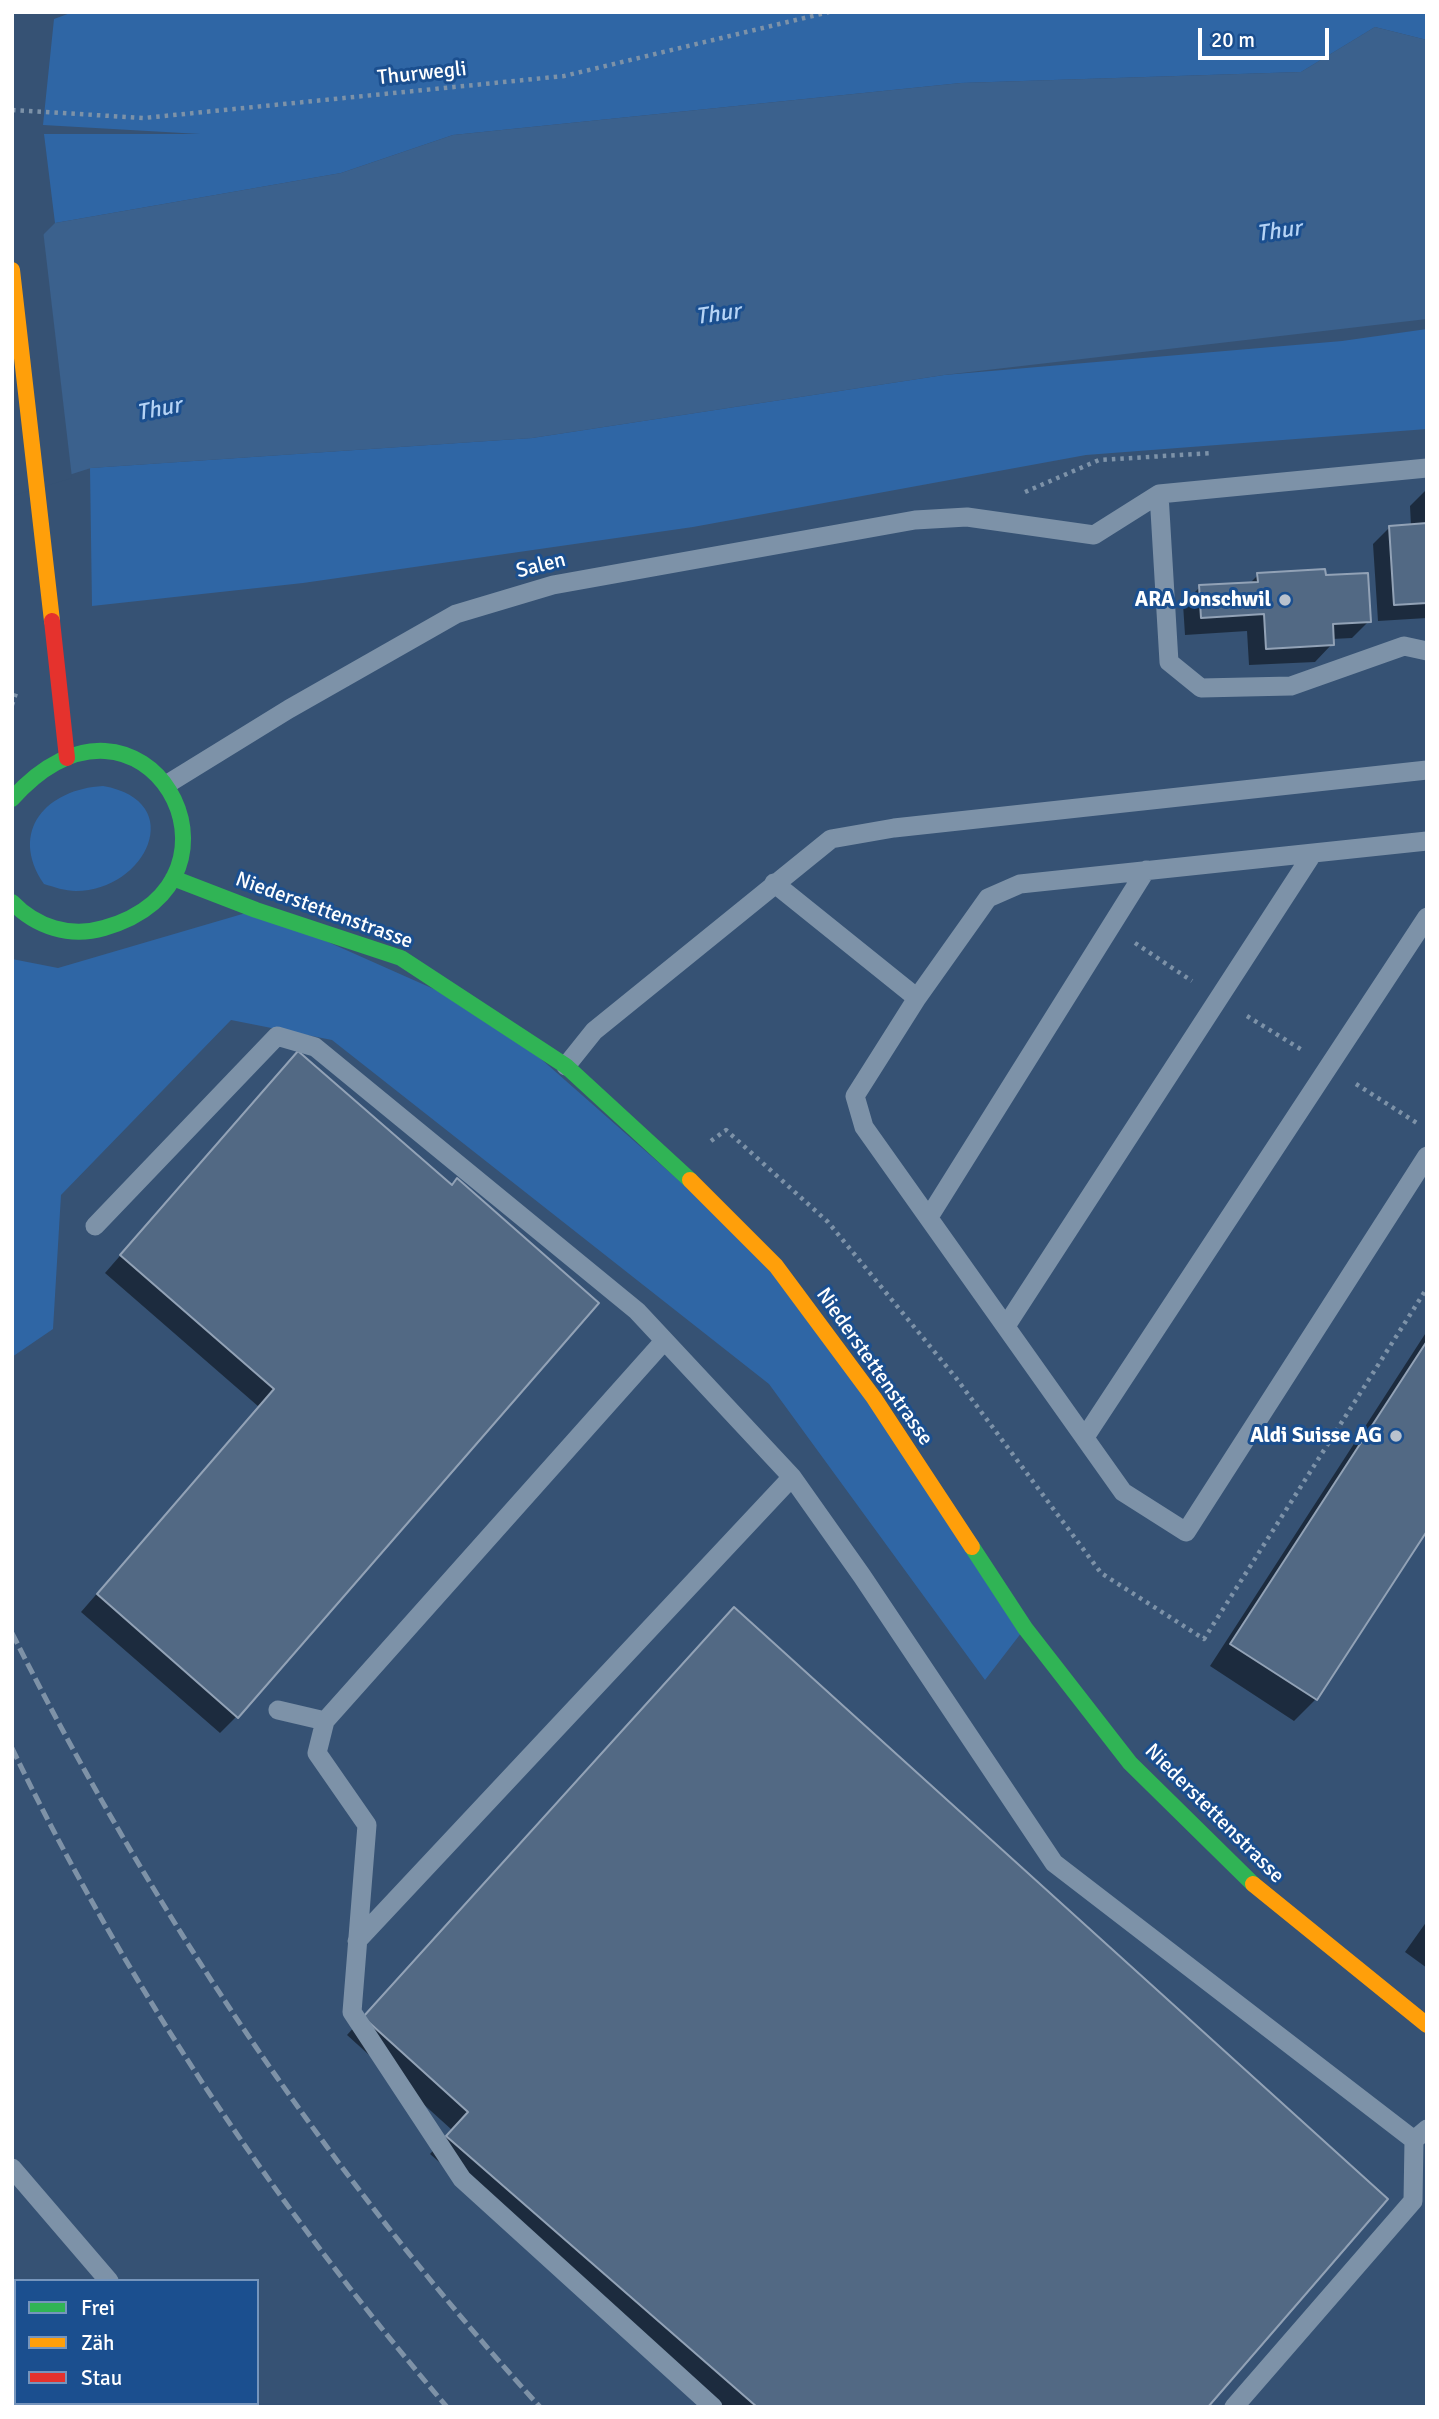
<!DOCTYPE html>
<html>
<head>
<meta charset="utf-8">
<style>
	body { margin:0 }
	#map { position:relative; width:1439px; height:2419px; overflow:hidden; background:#365274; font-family:Signika,sans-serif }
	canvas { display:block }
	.frame { position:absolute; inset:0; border:14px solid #fff; pointer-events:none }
	.legend { position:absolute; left:14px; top:2279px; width:245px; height:126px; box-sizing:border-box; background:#1b4f8f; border:2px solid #7695bc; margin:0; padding:9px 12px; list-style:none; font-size:21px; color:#fff }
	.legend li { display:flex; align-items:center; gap:14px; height:35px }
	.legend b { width:35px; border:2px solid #7695bc }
	.scale { position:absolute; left:1198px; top:28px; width:131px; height:32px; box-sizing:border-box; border:4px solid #fff; border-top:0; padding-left:9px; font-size:21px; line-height:24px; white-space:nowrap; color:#fff; -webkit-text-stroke:5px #1b4f8f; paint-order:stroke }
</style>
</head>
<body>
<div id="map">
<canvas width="1439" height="2419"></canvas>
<div class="frame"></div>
<ul class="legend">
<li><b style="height:9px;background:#30b455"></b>Frei</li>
<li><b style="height:9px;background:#ff9f0a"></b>Zäh</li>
<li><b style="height:9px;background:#e5322d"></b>Stau</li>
</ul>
<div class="scale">20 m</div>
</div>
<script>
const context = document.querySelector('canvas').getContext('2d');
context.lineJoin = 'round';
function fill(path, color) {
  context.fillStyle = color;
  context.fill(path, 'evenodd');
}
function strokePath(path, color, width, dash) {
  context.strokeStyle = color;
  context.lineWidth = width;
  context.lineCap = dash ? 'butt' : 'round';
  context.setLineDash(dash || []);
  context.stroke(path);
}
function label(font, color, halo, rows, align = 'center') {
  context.font = font + ' Signika,sans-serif';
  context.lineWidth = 6;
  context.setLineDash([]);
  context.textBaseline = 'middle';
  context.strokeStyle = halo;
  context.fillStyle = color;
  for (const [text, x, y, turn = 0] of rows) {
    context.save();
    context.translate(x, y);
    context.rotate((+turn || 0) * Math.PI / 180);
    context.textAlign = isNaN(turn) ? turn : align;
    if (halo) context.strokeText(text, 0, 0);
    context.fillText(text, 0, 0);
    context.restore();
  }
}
fill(new Path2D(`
	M73,12H1427V40L1375,27L1301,72L961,83L453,135L341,173L55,223L44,134H200L43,125L54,19Z
	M1427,329V429L1086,455L693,527L303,583L92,606L90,468L532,438L944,375L1342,341Z
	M103,786C189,801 146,891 76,891C65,891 54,887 44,884C8,831 47,789 103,786Z
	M256,910L490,1014L776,1266L1025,1628L985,1680L769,1384L332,1040L231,1020L61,1195L53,1329L12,1357V959L58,968Z`), '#2f66a5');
fill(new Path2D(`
	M1375,27L1427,40V319L944,375L532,438L91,468L12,493V266L55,223L341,173L453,135L961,83L1301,72Z`), '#3b618d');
fill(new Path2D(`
	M43,230L72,478L12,496V261Z`), '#365274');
fill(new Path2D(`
	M1427,489V618L1378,621L1373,544L1390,527L1411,526L1410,506Z
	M1258,575L1324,577L1369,621L1352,638L1332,639V644L1315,662L1249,665L1247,631L1185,635L1183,604L1200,587L1249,584Z
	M281,1071L451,1187L237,1716L220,1733L81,1612L259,1407L105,1273Z
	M1427,1331V1528L1316,1699L1294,1721L1210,1666Z
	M717,1626L1206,2407H721L430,2154L452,2130L347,2035Z
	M1427,1921V1968L1405,1952Z`), '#0007');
const building = new Path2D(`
	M1427,523V603L1394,605L1389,526Z
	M1325,569L1326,575L1368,573L1371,622L1333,624L1334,645L1266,649L1264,614L1201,618L1199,585L1258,582L1257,573Z
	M298,1051L452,1185L457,1178L599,1303L238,1718L97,1594L274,1389L120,1255Z
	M1427,1341V1531L1317,1700L1230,1644Z
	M734,1607L1388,2199L1208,2407H757L446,2136L468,2112L363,2017Z`);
fill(building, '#526984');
strokePath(building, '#92a2b6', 2);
strokePath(new Path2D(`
	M12,110L144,118L564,76L829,12
	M1025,492L1099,460L1213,453
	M12,705L16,693
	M1135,943L1192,981
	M1247,1016L1302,1050
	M1356,1084L1420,1125
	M711,1141L726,1130L828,1222L956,1378L1101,1573L1204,1639L1427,1288`), '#7d92a8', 4.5, [3.5, 5]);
strokePath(new Path2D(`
	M1159,494L1169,662L1201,688L1291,686L1404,646L1427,651
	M169,783L289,709L456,614L553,585L915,520L967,517L1094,535L1159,494L1427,468
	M1427,841L1020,884L988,898L917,998L855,1096L864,1127L1123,1492L1186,1532L1427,1156
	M774,883L917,998
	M566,1066L594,1031L831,839L894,828L1427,770
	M929,1217L1146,870
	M95,1226L277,1036L315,1047L637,1311L792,1477L862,1576L1054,1863L1414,2140L1427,2129
	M1006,1326L1313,853
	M1085,1437L1427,917
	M278,1710L325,1721L664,1341
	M325,1721L317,1753L367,1825L352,2012L462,2179L713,2407
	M357,1941L792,1477
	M12,2168L109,2281
	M217,2403L220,2407
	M1234,2407L1413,2201L1414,2140`), '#7d92a8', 19);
strokePath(new Path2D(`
	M12,799C143,653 270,881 104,928C70,938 36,927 12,902
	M173,878L256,910L401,958L566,1066L690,1180
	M972,1547L1025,1628L1130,1763L1253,1884`), '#30b455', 16);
strokePath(new Path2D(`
	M12,270L52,621
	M690,1180L776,1266L874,1398L972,1547
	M1253,1884L1427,2025`), '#ff9f0a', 16);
strokePath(new Path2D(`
	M52,621L67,758`), '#e5322d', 16);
strokePath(new Path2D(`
	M12,1633C152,1912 330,2176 540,2407
	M12,1748C126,1985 276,2207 447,2407`), '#7e92a7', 5, [12, 5]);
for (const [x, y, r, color] of [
	[1285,600,7,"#b9c2ce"],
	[1396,1436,7,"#b9c2ce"]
]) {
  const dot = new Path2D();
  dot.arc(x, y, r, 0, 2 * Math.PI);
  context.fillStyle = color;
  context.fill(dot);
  strokePath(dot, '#1b4f8f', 2.5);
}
label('21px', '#fff', '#1b4f8f', [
	["Thurwegli",422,74,-6],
	["Salen",541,566,-14],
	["Niederstettenstrasse",324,911,20],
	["Niederstettenstrasse",874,1367,55],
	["Niederstettenstrasse",1214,1814,45]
]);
label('bold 21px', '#fff', '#1b4f8f', [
	["ARA Jonschwil",1271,600],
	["Aldi Suisse AG",1382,1436]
], 'right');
label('italic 23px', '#b5d3f5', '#1b4f8f', [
	["Thur",1279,232,-8],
	["Thur",718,315,-8],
	["Thur",159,410,-11]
]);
</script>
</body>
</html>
